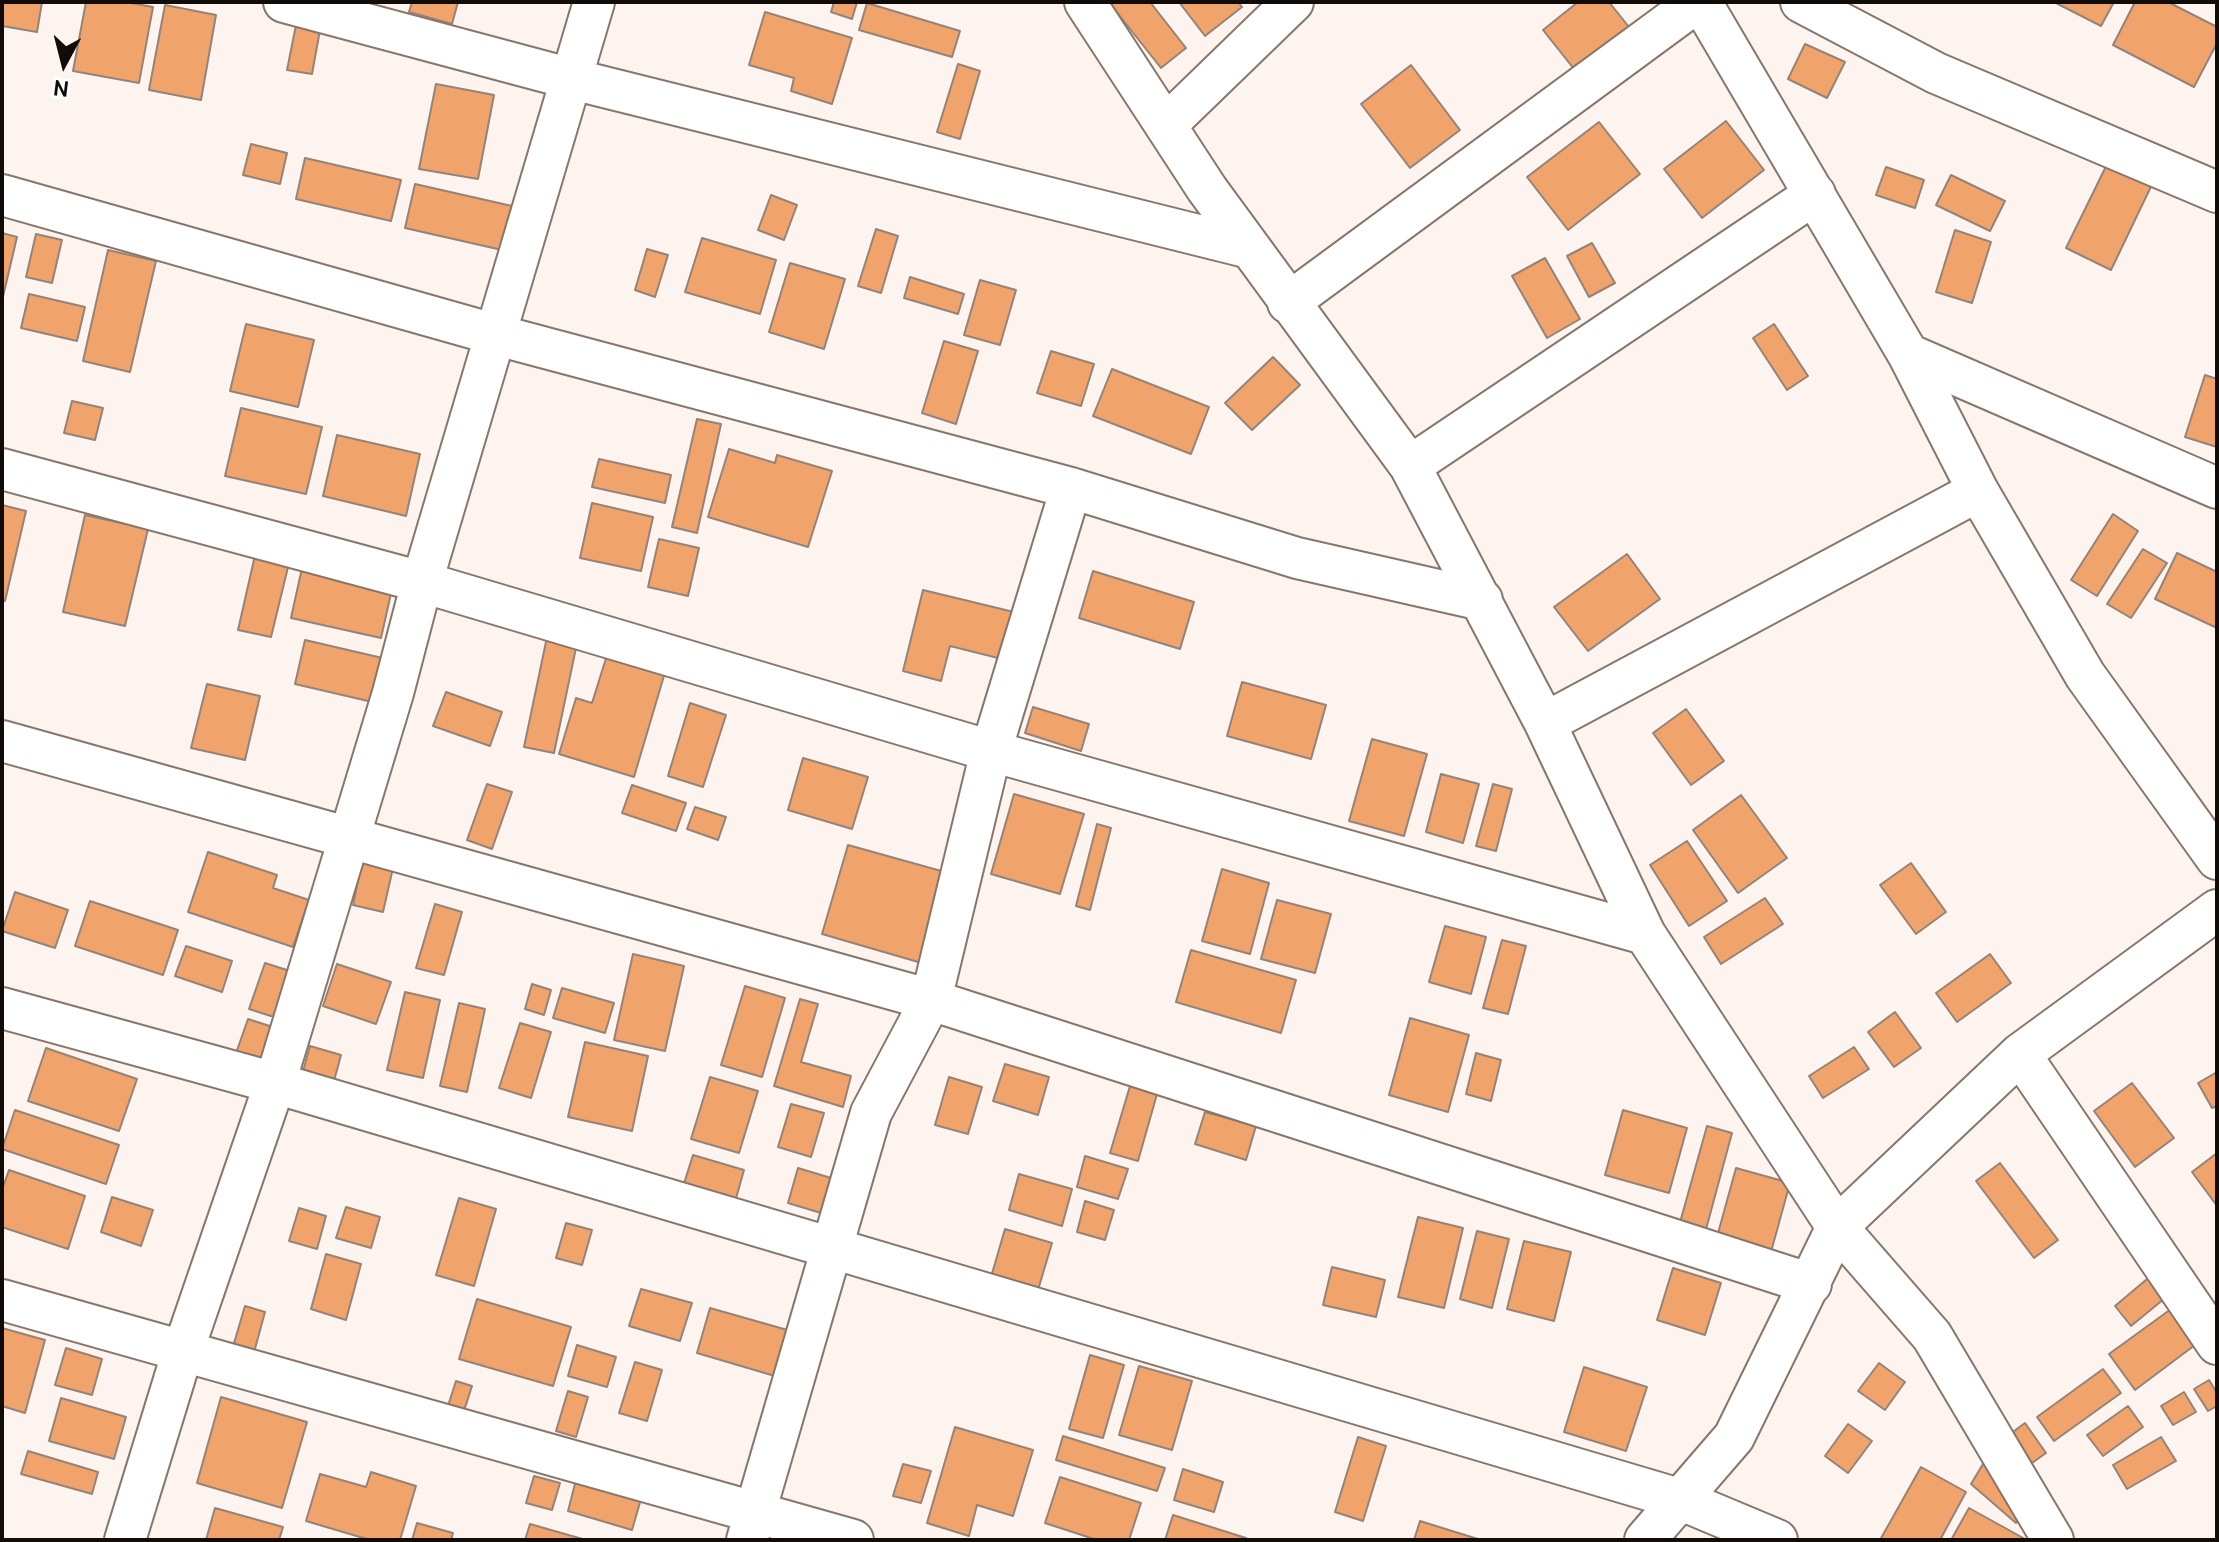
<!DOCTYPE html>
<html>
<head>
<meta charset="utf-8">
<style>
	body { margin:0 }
	#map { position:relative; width:2219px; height:1542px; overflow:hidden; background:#fdf4ef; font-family:Cabin,sans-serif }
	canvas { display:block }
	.frame { position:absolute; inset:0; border:4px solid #120c08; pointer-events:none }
	.north { position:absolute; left:24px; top:24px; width:80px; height:80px; -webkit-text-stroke:6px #fff; paint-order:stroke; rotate:187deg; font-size:22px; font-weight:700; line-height:32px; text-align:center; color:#120c08 }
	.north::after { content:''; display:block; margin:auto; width:28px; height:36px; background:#120c08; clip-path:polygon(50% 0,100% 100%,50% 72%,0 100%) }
</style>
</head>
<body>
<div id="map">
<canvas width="2219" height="1542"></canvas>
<div class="frame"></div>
<div class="north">N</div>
</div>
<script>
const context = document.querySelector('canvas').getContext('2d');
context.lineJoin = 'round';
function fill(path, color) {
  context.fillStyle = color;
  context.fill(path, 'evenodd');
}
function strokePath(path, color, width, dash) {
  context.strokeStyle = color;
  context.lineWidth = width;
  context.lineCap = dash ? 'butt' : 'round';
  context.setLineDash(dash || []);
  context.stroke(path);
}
const building = new Path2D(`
	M2,2H42L37,32L2,26Z
	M86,2H125L153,7L139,83L73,71Z
	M412,2H458L452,24L409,12Z
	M834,2H857L852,19L831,12Z
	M1115,2H1150L1186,48L1161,68L1111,5Z
	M1179,2H1238L1242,7L1205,36Z
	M1578,2H1609L1629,27L1574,69L1543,30Z
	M2054,2H2114L2101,26Z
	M2135,2H2168L2217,27V43L2194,87L2113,45Z
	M867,3L960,31L952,57L859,30Z
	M165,5L216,15L201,100L149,90Z
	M765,12L852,38L832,104L791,91L794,78L749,65Z
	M296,25L320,30L312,74L287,70Z
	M1805,44L1845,62L1827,98L1788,79Z
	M958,64L980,71L960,139L937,132Z
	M1411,65L1460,130L1410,168L1361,104Z
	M436,84L494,95L478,179L419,169Z
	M1726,121L1764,170L1702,218L1664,169Z
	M1599,122L1640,174L1568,230L1527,177Z
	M251,144L287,153L280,184L243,175Z
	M2113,152L2157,174L2111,270L2066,248Z
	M305,158L401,180L391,221L296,199Z
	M1886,167L1924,180L1915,208L1876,195Z
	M1951,175L2005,201L1990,231L1936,205Z
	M415,184L512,206L502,250L405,228Z
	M771,195L797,205L784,240L758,230Z
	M876,229L898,236L881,293L858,286Z
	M1955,230L1991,242L1972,303L1936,292Z
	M2,233L17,237L2,301Z
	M36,234L62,240L52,283L26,277Z
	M702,238L776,260L760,314L685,292Z
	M1592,243L1615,283L1589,297L1567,256Z
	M647,249L668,255L655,297L635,290Z
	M108,250L156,261L130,372L83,361Z
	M1545,258L1580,319L1547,338L1512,276Z
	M790,263L845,279L824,349L769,332Z
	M910,277L964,294L958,314L904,298Z
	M980,280L1016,290L1000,345L964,335Z
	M29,294L85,307L77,341L21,328Z
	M246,324L314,340L298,407L230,391Z
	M1774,324L1808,376L1787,390L1753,338Z
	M944,341L978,351L956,424L922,413Z
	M1051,351L1094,364L1081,406L1037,393Z
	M1273,357L1300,385L1252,430L1225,403Z
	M1112,369L1209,407L1191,454L1093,416Z
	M2205,375L2217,379V447L2185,437Z
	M72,401L103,408L95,440L64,433Z
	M241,408L322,427L306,494L225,476Z
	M697,419L721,424L697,533L672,527Z
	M337,435L420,454L406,516L323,496Z
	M729,449L775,463L777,455L832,471L808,547L708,517Z
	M599,459L671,475L665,503L592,487Z
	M592,503L653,517L641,571L580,558Z
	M2,505L26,511L5,601L2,600Z
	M2113,514L2138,531L2097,596L2071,580Z
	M85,515L148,529L125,626L63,612Z
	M659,539L699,548L688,596L648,587Z
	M2143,549L2167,563L2131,618L2107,604Z
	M256,551L290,559L271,637L238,630Z
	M2177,553L2217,572V628L2155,599Z
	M1627,554L1660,599L1588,651L1554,607Z
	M302,568L392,589L381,638L291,618Z
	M1093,571L1194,602L1180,649L1079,618Z
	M923,590L1018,613L1006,660L950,646L941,681L903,671Z
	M547,637L577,643L554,753L524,747Z
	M305,640L391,660L381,704L295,684Z
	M608,652L666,669L634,777L559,754L576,698L592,703Z
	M1242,682L1326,705L1311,759L1227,736Z
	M207,684L260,696L245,760L191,748Z
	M446,692L502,712L490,746L433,726Z
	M690,703L726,715L703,787L668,776Z
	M1033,707L1089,724L1081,751L1025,733Z
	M1686,709L1724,761L1691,785L1653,733Z
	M1372,739L1427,754L1404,836L1349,821Z
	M803,758L868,777L852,829L788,810Z
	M1441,774L1479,784L1463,843L1426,832Z
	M487,784L512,792L492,849L467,840Z
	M1493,784L1512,789L1496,851L1476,846Z
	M632,785L686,803L676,831L622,813Z
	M1014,794L1084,814L1060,894L991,874Z
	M1741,795L1787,858L1738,893L1693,830Z
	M695,807L726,817L718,840L687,829Z
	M1097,824L1111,828L1090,910L1076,906Z
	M1687,841L1727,901L1689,926L1650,865Z
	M848,845L952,874L925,964L822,934Z
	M208,852L277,875L273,888L309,900L293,947L188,912Z
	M362,861L393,868L383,912L353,905Z
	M1911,863L1946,912L1916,934L1880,885Z
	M1222,869L1269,883L1250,954L1202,941Z
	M15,892L68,910L55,948L2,931Z
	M1765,898L1783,924L1721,964L1704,937Z
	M1277,900L1331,914L1315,973L1261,959Z
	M90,901L178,930L163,975L75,946Z
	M435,904L462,912L444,975L416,968Z
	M1445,926L1486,937L1471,994L1429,982Z
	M1502,940L1526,946L1508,1014L1483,1008Z
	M186,946L232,961L222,992L175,976Z
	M1191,950L1296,980L1281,1033L1176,1002Z
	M633,954L684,966L665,1051L614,1040Z
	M1990,954L2011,983L1957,1022L1936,993Z
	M265,963L290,971L274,1017L249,1009Z
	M337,964L391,982L376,1024L323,1006Z
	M532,984L551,990L544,1015L525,1009Z
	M745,986L785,998L762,1077L721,1065Z
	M562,988L614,1003L605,1033L553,1018Z
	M405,992L440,1000L423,1078L387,1070Z
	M800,999L818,1004L801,1062L851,1076L843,1107L774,1086Z
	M459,1003L485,1009L467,1092L440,1086Z
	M1895,1012L1921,1048L1894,1067L1868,1032Z
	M1410,1018L1469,1035L1448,1112L1389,1095Z
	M248,1019L276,1028L263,1066L235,1056Z
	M520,1023L551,1032L531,1098L499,1088Z
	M585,1042L648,1056L632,1131L568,1117Z
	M310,1046L341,1055L334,1081L303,1071Z
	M1854,1047L1869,1069L1823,1098L1809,1076Z
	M46,1048L137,1079L119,1131L28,1101Z
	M1476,1053L1501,1060L1491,1101L1466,1094Z
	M1005,1064L1049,1077L1038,1115L993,1101Z
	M2217,1072V1106L2212,1108L2198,1083Z
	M710,1077L758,1091L739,1153L691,1139Z
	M949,1077L982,1087L968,1134L935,1125Z
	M2132,1083L2174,1138L2135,1167L2094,1111Z
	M1130,1086L1157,1094L1138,1161L1110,1153Z
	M791,1104L824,1113L811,1157L778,1147Z
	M15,1110L119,1145L106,1184L2,1149Z
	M1623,1110L1687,1128L1669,1193L1605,1175Z
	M1205,1112L1256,1126L1246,1160L1195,1144Z
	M1707,1126L1732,1133L1705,1233L1679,1226Z
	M2217,1153V1206L2192,1172Z
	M693,1155L744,1170L733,1209L681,1193Z
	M1085,1156L1128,1169L1118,1199L1077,1187Z
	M2000,1163L2058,1240L2034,1258L1976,1181Z
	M798,1168L831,1178L821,1213L788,1203Z
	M1736,1168L1790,1183L1771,1252L1717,1237Z
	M9,1170L85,1196L68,1249L2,1227V1190Z
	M1019,1174L1072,1189L1062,1226L1009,1210Z
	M112,1197L153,1210L141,1246L101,1232Z
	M459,1198L496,1209L474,1286L436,1275Z
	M1085,1201L1114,1210L1105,1240L1077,1232Z
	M346,1207L380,1217L371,1248L336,1238Z
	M299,1208L326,1216L317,1249L289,1241Z
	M1418,1217L1463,1228L1444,1308L1398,1297Z
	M566,1223L592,1230L582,1265L556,1258Z
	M1005,1229L1052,1243L1038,1290L991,1277Z
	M1477,1231L1509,1239L1492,1308L1460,1299Z
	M1524,1241L1571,1252L1554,1321L1507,1309Z
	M326,1254L361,1264L346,1320L311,1309Z
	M1332,1267L1385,1280L1376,1317L1323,1305Z
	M1673,1268L1721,1283L1705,1335L1657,1320Z
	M2153,1274L2170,1294L2131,1326L2115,1306Z
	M641,1289L692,1303L680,1341L629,1326Z
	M477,1299L571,1327L553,1386L459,1359Z
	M2178,1304L2203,1339L2135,1390L2109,1354Z
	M245,1306L265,1312L253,1356L232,1350Z
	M710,1308L798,1333L785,1379L697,1353Z
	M2,1328L45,1340L25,1413L2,1406Z
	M577,1345L616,1357L607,1387L568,1376Z
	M66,1348L102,1359L92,1395L55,1385Z
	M1090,1355L1124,1365L1103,1438L1069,1429Z
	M635,1362L662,1370L647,1421L619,1413Z
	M1879,1363L1905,1382L1885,1410L1858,1391Z
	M1139,1366L1192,1381L1172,1450L1119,1435Z
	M1584,1367L1647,1387L1626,1451L1564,1432Z
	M2103,1369L2121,1393L2054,1441L2037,1417Z
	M2209,1380L2217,1393V1406L2208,1411L2194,1389Z
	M456,1381L472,1386L463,1414L447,1409Z
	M568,1391L588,1397L576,1437L556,1431Z
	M2184,1392L2196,1412L2173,1425L2161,1406Z
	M221,1397L307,1422L282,1508L197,1483Z
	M61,1398L126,1417L114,1459L49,1441Z
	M2128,1406L2143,1427L2103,1456L2087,1435Z
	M2025,1423L2046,1453L2032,1463L2010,1434Z
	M1848,1424L1872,1441L1848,1473L1825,1456Z
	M955,1427L1033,1450L1013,1516L977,1505L969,1536L927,1523Z
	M1063,1436L1165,1468L1157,1491L1056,1460Z
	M1358,1437L1386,1446L1363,1521L1335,1512Z
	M2161,1437L2176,1461L2127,1489L2113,1465Z
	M28,1451L98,1472L92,1494L21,1474Z
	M1989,1454L2025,1511L2016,1523L1971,1484Z
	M903,1464L931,1471L921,1503L893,1496Z
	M1921,1467L1966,1492L1940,1540H1880Z
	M1183,1469L1223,1482L1214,1512L1174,1500Z
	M371,1472L416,1486L400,1540H370L306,1521L320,1474L366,1487Z
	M534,1476L560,1483L552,1510L526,1503Z
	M1060,1477L1141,1503L1129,1540H1097L1045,1523Z
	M576,1480L641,1499L632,1530L568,1511Z
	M215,1508L283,1527L279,1540H206Z
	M1969,1508L2025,1539L2024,1540H1951Z
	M1173,1515L1246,1538V1540H1165Z
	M1420,1521L1481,1540H1414Z
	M417,1523L453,1533L451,1540H412Z
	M530,1524L586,1540H525Z`);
fill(building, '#f1a36c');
strokePath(building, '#958377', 2);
const minor = new Path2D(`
	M284,2L572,79L1250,248
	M1085,2L1207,189L1410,466L1545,723L1645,934L1837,1227L1932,1336L2053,1540
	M1701,2L1908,354L1978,491L2085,675L2217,859
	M1801,2L1936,73L2217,192
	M1166,125L1293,2
	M2,195L497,335L1071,488L1297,558L1482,600
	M1288,303L1697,2
	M1908,354L2217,488
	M1410,466L1815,194
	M2,469L422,582L991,751L1645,934
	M1545,723L1978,491
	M2,741L931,1000L1811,1284
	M2,1008L275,1083L1679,1499L1777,1540
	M2020,1054L2217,1344
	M2,1300L853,1540
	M125,1540L182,1354L275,1083L393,693L422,582L594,2
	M747,1540L871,1113L931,1000L991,751L1071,488
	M1645,1540L1734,1437L1837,1227L2020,1054L2217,910`);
strokePath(minor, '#88766a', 44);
strokePath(minor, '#fff', 40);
</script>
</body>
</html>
